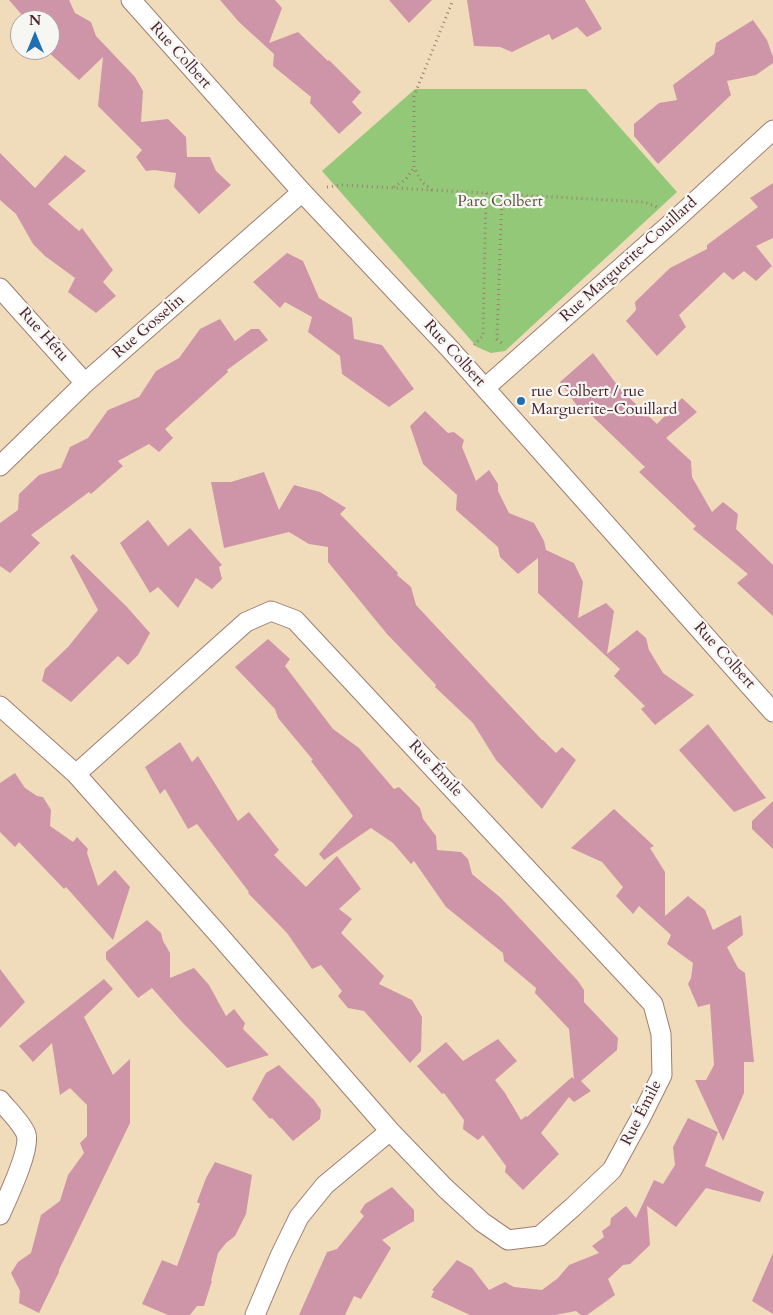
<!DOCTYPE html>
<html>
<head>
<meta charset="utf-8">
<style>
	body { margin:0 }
	#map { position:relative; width:773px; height:1315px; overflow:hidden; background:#f0dcbb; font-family:Cardo,serif }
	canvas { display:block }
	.north { position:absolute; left:10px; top:10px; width:50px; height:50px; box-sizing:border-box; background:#f6f6f2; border:1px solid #b1a0a2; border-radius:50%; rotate:0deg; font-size:14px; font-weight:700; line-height:20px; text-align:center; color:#4a1f2b }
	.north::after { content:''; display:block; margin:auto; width:18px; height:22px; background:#1f6fb2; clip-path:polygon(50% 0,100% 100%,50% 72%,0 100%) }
</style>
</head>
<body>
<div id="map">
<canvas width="773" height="1315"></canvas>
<div class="north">N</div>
</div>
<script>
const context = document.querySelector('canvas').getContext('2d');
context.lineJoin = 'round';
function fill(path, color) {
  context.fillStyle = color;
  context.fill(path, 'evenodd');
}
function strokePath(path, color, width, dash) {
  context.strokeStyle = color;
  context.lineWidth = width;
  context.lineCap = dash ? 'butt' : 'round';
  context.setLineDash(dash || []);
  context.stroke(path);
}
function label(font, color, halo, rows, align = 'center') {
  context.font = font + ' Cardo,serif';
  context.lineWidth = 4.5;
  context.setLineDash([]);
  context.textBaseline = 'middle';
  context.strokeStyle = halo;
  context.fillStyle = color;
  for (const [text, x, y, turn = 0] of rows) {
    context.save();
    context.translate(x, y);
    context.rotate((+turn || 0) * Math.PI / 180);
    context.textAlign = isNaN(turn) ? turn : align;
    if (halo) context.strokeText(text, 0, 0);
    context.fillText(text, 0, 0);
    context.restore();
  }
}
fill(new Path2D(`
	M415,89H586L677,192L505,351L491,353L477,347L322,171Z`), '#94c879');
fill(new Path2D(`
	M9,0H69L75,13L91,22L96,36L135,77L143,91L141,122L168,119L186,137L187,157H210L216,171L231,185L199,214L174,187L176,173L154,170L146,171L136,157L142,150L98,106L103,57L79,80L46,50H50V20H20V26L16,23L22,15Z
	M220,0H275L282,8L269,43L298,32L328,61L329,60L361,92L352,102L362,113L339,134L310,103L311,97L273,66L274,54L239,22Z
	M389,0H432L409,23Z
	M467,0H585L602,29L587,37L577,27L552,40L549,34L512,52L500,47L474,46Z
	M753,20L767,40L773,57V63L756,75L727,81L731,95L658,164L634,136V124L659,103L677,100L673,85L714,54L716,43Z
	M0,153L35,188L65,155L86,171L48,204L79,231L82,228L113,270L103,282L116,296L96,313L68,292L75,278L45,256L33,244L16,214L0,200Z
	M773,183V238L756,246L772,266L756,281L744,271L733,280L724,272L679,315L686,327L657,356L626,321L636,310L635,302L670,268L707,249V245L758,207L750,198Z
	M287,253L303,261L319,298L352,318L354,339L382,345L414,389L389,407L342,374L340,356L308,332L312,317L285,302L280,308L253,282Z
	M220,319L235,341L251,329H259L268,340L227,370L228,372L165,429L173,438L159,452L149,444L118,461L123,466L91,494L89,492L31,535L40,543L10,573L0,566V523L18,510L19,494L39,475L61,468L70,447L88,438L108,410L139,397L156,371L179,358L200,329Z
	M593,353L621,390L657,424L682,398L697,412L666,438L691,461L692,477L712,512L723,502L738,514L736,529L773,565V616L737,583L748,574L693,529L696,526L639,472L645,467L589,413L585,417L560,382Z
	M425,411L448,433L454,432L464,440L462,447L476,481L489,470L498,484V491L509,513L534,523L544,541L546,550L574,563L583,582L578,618L606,603L614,611L607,654L637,630L646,638L649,650L663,673L694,695L655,725L641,709L645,706L614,676L620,669L538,593V558L518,574L500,557L498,547L456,510L457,495L423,464L410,426Z
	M264,472L279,510L294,485L320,492L346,508L340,514L398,573L397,575L411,587L416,605L542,740H543L556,753L562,747L576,760L542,809L496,760L473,723L435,687L436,685L387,634L328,562V547L309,544L289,532L224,548L211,482H231Z
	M148,520L168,546L190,528L222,565L219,567L222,579L212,589L196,578L178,608L158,587L150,593L120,543Z
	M73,554L127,607L150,633L138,655L128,665L118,656L71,702L42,681L45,669L68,647L98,610L70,557Z
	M268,639L290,659L285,666L333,729L359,748L394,789L399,787L420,808L423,819L436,836L437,850L461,852L468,859L472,874L501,898L578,981L584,990V1002L618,1038L617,1050L581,1081L591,1091L574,1102L569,1097L541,1133L559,1154L523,1190L505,1172L506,1166L483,1135L478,1140L463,1129L464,1120L444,1093L442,1094L417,1066L446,1042L463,1061L498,1039L517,1061L495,1080L505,1093L521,1120L526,1116L527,1117L572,1077L574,1079L569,1029L535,993L536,988L504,961L503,953L446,907L414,861L411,864L393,843L371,828L324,860L319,854L353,816L311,761L313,760L278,718L275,709L235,667Z
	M708,724L766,798L734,812L679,750Z
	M180,742L192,762L198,756L238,821L249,812L279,850L274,855L306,887L337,856L361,889L339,909L352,919L341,933L384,976L379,984L412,1000L422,1017L421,1051L410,1063L364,1011L348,1008L338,996L342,991L321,965L312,969L287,933L248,893L249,892L197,824L188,829L165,789L160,794L145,767Z
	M15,773L25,788L37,796L43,797L51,810L50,826L73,842L77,837L88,849L87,853L98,886L115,870L130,887L113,940L66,887L64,889L19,842L15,847L0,832V783Z
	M773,801V849L752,829V821Z
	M614,809L654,846L650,848L665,872V916L688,896L705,910L713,930L741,915L743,935L727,947L738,968L745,973L754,1062H744V1093L723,1141L695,1080H706L714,1065L710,1004L698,1007L688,984L691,978L693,963L667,944L671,935L639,906L633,914L616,896L623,887L602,862L571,848Z
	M147,920L161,933L163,941L170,953V978L194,968L209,985L226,1016L234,1009L245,1023L243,1029L269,1055L227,1068L182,1022L152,988L138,998L106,959V952Z
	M0,969L25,1002L0,1028Z
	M104,979L113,989L84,1017L113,1075L130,1059V1123L59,1270V1272L39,1313L19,1303L20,1291L11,1273L18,1262L31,1253L41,1215L60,1201L68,1175L84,1153L80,1143L87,1136V1105L70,1088L60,1095L52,1043L33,1062L19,1046Z
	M279,1065L314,1100L321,1110L320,1119L293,1141L272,1118L270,1119L252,1099L266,1073Z
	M688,1118L718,1132L705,1166L764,1192L760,1202L706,1188L676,1227L647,1206L650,1245L630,1264L623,1265L608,1279L615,1295L587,1315H581L576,1311L555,1315H470L431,1297L434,1291L432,1290L457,1260L472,1268L489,1290L505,1282L514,1287L542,1290L558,1278L569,1265L599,1253L592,1246L604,1237L602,1231L610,1225L611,1218L626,1206L636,1218L654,1180L663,1184L675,1165L673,1147Z
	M215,1162L252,1175L246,1214L235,1236L226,1243L218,1253L211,1281H212L204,1306H197L190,1315H168L142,1304L162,1260L177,1266L200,1204L197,1202L206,1178Z
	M392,1187L414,1210V1221L382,1240L391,1248L361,1299L354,1296L345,1315H299L327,1252L337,1249L364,1216L360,1212L365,1204Z
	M773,1253V1314L752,1301Z`), '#ce95a8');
const street = new Path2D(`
	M131,0L302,192L450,349L773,712
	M0,288L85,383
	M485,388L677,218L773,130
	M0,466L85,383L302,192
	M0,706L76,774L218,934L390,1131L445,1188L482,1222L508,1240L540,1236L573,1207L612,1170L640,1119L662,1075L661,1034L653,1004L295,620L271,611L246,622L76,774
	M0,1100C7,1109 22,1123 26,1134C31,1149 7,1199 0,1215
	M255,1315L280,1256L299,1217L325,1185L390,1131`);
strokePath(street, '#9d7e73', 21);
strokePath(new Path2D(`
	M327,187L342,185L644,202L657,207
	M394,187L406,179L414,168
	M432,190L422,182L414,168V96L453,0
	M502,194L497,339L503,344
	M474,345L483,336L486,193`), '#9d7e73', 3, [1, 4]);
strokePath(street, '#fff', 19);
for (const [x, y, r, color] of [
	[521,401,5,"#1f6fb2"]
]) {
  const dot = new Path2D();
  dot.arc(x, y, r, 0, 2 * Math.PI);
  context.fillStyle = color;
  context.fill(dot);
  strokePath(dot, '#f6f6f2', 2);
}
label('16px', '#4a1f2b', '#f6f6f2', [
	["Rue Colbert",180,56,48],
	["Rue Marguerite-Couillard",629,260,-42],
	["Rue Gosselin",149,327,-41],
	["Rue Hétu",43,335,48],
	["Rue Colbert",454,354,48],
	["Rue Colbert",724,656,48],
	["Rue Émile",435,769,47],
	["Rue Émile",642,1113,-63]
]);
label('16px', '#605242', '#f6f6f2', [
	["Parc Colbert",500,202]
]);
label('16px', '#4a1f2b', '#f6f6f2', [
	["rue Colbert / rue",531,392],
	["Marguerite-Couillard",531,410]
], 'left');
</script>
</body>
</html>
